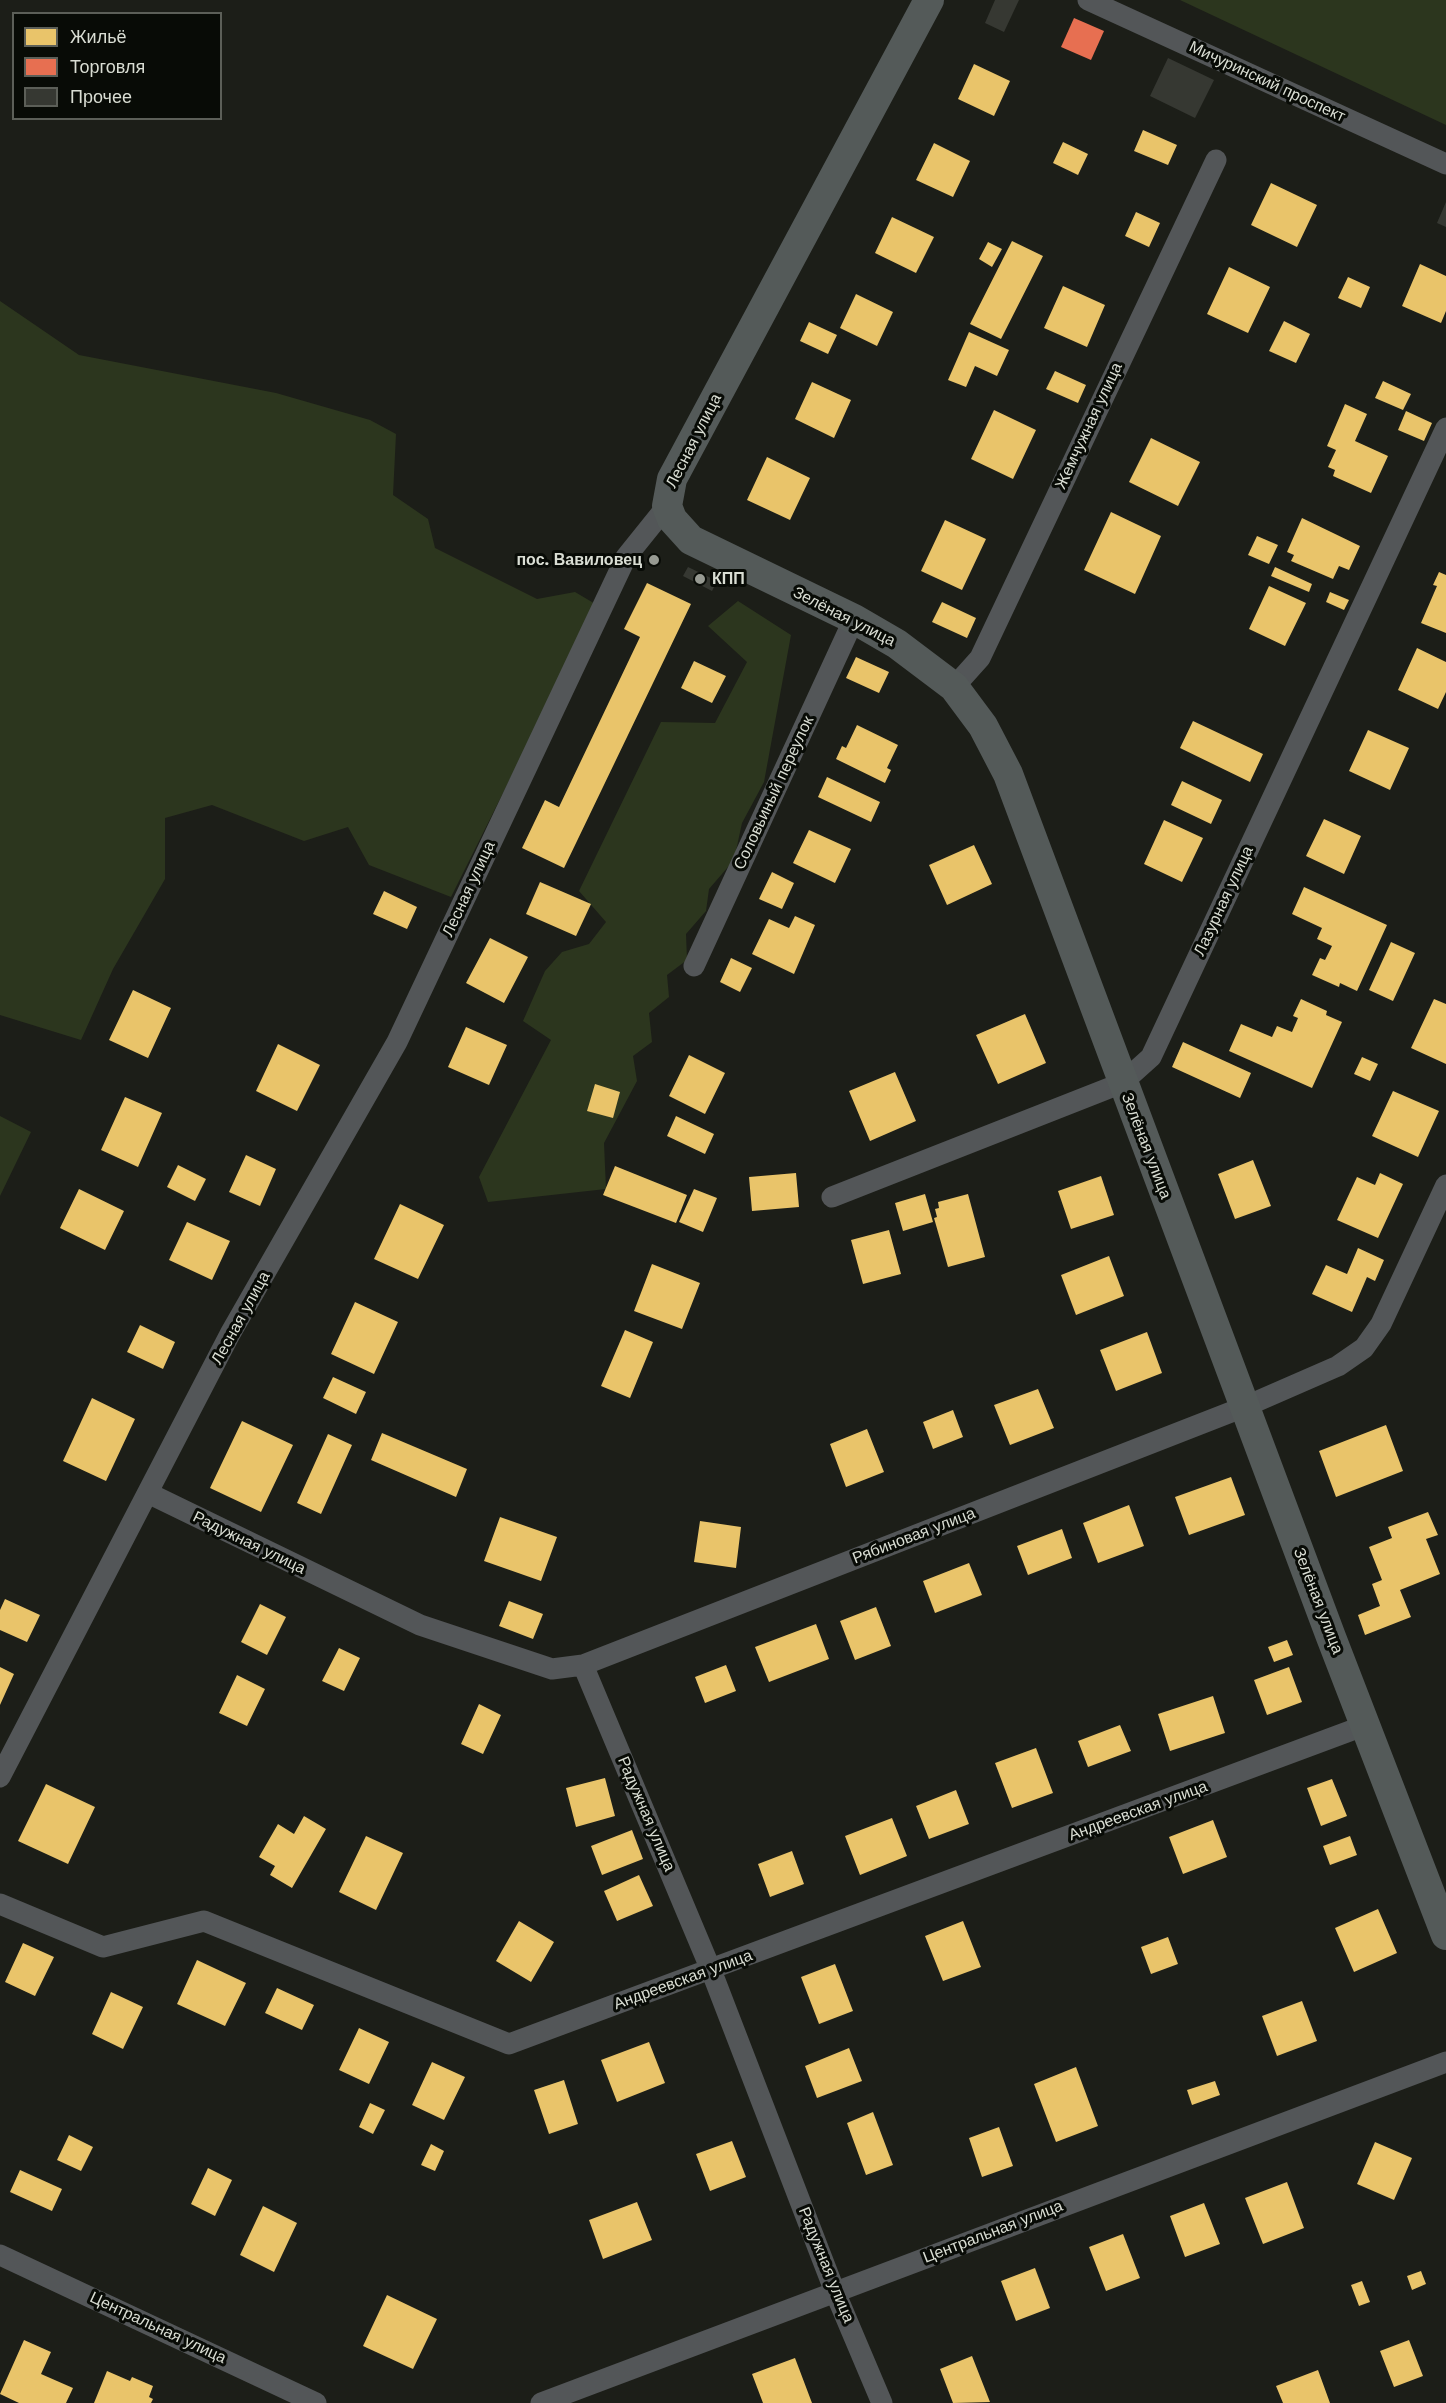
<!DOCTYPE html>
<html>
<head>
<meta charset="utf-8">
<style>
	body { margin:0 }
	#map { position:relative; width:1446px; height:2403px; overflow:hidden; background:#1c1e18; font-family:"Work Sans",sans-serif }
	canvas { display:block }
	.legend { position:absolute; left:12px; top:12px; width:210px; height:108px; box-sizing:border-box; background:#080b06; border:2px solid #5c5f58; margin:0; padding:8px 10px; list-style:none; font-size:18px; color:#d9ddd3 }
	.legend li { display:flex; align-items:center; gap:12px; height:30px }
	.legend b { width:30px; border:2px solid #5c5f58 }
</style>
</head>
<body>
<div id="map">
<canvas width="1446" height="2403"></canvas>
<ul class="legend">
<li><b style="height:16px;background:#e9c46a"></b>Жильё</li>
<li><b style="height:16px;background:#e76f51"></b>Торговля</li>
<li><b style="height:16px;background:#363832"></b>Прочее</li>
</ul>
</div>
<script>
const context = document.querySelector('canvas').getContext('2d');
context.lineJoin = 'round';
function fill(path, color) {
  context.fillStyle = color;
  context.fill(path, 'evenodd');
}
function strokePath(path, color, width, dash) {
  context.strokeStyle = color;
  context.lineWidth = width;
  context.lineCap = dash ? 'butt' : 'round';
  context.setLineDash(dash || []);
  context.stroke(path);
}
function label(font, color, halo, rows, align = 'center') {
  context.font = font + ' "Work Sans",sans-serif';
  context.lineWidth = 6;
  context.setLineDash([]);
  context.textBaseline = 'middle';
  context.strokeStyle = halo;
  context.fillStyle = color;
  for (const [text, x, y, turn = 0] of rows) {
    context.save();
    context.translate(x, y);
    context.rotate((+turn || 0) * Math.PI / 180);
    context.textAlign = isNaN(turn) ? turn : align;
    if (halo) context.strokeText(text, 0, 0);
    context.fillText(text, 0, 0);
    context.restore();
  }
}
fill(new Path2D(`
	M1180,0H1446V125Z
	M0,301L79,355L276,393L370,420L396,434L393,495L428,519L435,548L537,599L575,592L597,605L451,897L369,865L348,827L304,841L212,805L165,818V879L113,969L81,1040L0,1015Z
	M738,601L791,635L764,782L742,823L734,860L709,889L706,911L686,934L687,960L667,975L669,997L649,1013L652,1042L633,1056L637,1081L604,1143L606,1189L488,1202L479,1177L551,1040L523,1021L545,971L562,952L589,944L606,922L579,891L661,722L715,723L747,662L708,626Z
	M0,1116L31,1132L0,1196Z`), '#2c361e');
fill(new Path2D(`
	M974,64L1010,81L994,116L958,99Z
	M1143,130L1177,145L1168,165L1134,151Z
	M1063,142L1088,154L1078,175L1053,163Z
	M934,143L970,161L953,197L916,180Z
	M1271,183L1317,205L1297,247L1251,225Z
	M1136,212L1160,223L1149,247L1125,236Z
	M892,217L934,237L916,273L875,253Z
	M1012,241L1043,256L1001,339L970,324Z
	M988,242L1002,249L992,267L979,259Z
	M1420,264L1446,276V311L1441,323L1402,306Z
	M1229,267L1270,287L1248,333L1207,314Z
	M1348,277L1370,287L1361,308L1338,298Z
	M1063,286L1105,305L1087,347L1044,328Z
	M856,294L893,312L877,346L840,328Z
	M1284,321L1310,334L1296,363L1269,351Z
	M809,322L837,335L828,354L800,341Z
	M969,332L1009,350L997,376L975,366L966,387L948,380Z
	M1055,371L1086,385L1078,403L1046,389Z
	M1383,381L1411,394L1403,410L1375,398Z
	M812,382L851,400L834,438L795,419Z
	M1345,404L1367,414L1355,441L1388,456L1371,493L1333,476L1335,470L1328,467L1336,450L1327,446Z
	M994,410L1036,430L1013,479L971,459Z
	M1406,411L1432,423L1424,441L1398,430Z
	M1151,438L1200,462L1178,506L1129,482Z
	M767,457L810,478L790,520L747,500Z
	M1111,512L1161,536L1135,594L1084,570Z
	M1302,518L1360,546L1349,570L1339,566L1333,579L1291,561L1294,555L1287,552Z
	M945,520L986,539L962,590L921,571Z
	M1257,536L1278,545L1269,564L1248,555Z
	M1275,567L1312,584L1309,592L1271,576Z
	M1439,572L1446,575V633L1421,623L1437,586L1433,585Z
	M647,583L691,604L564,868L522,848L545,800L559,807L640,637L624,629Z
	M1269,586L1306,603L1285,646L1249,629Z
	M1330,592L1349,600L1344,610L1326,602Z
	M942,602L976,618L967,638L932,622Z
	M1417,648L1446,662V692L1438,709L1398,690Z
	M856,657L889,672L879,693L846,678Z
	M694,661L726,676L712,703L681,688Z
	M1193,721L1263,754L1250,782L1180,748Z
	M857,725L898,745L887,768L891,770L885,783L836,759L842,746L846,748Z
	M1368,730L1409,748L1390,790L1349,771Z
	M827,777L880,802L871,822L818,797Z
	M1182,781L1222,800L1211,824L1171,805Z
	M1324,819L1361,836L1344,874L1306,856Z
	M1164,820L1203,838L1182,882L1144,864Z
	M809,830L851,849L835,883L793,863Z
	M974,845L992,884L947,905L929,865Z
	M772,872L794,883L782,909L759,899Z
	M540,882L591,904L576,936L526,914Z
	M1304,887L1387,925L1357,991L1340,983L1339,987L1312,975L1320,958L1325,960L1332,946L1317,939L1322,928L1292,914Z
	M384,891L417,907L407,929L373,914Z
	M795,916L815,925L794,974L752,954L769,919L789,928Z
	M490,938L528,957L504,1003L466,983Z
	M1391,942L1415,953L1393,1001L1369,990Z
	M731,958L752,968L740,992L720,982Z
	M133,990L171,1008L148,1058L109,1040Z
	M1301,999L1327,1011L1326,1015L1342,1022L1312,1088L1229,1051L1241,1024L1272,1037L1277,1026L1292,1032L1298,1018L1293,1016Z
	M1434,999L1446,1004V1064L1411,1048Z
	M1025,1014L1046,1063L998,1084L976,1035Z
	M466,1027L507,1045L489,1085L448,1067Z
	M1183,1042L1251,1073L1240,1098L1172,1067Z
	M278,1044L320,1065L297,1111L256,1091Z
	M689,1055L725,1073L705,1114L669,1096Z
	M1362,1057L1378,1064L1370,1081L1354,1074Z
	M895,1072L916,1121L870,1141L849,1091Z
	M595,1084L620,1092L613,1118L587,1111Z
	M1393,1091L1439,1111L1418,1157L1372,1136Z
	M125,1097L162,1113L138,1167L101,1150Z
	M676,1116L714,1134L705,1154L667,1136Z
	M246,1155L276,1169L260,1206L229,1192Z
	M1253,1160L1271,1206L1235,1219L1218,1174Z
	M178,1165L206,1179L195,1201L167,1187Z
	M615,1166L687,1195L676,1223L603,1195Z
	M796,1173L799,1207L752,1211L749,1177Z
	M1380,1173L1403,1184L1378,1238L1337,1220L1357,1177L1375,1185Z
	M1101,1176L1114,1215L1071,1229L1058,1191Z
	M79,1189L124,1211L105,1250L60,1228Z
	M694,1189L717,1198L703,1232L679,1222Z
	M925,1194L933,1222L903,1231L895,1203Z
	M968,1194L985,1257L948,1267L934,1218L937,1217L935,1209L939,1208L938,1202Z
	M400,1204L444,1225L418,1279L374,1259Z
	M187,1222L230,1241L212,1280L169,1260Z
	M889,1230L901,1274L863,1284L851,1240Z
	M1358,1248L1384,1260L1375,1281L1367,1277L1352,1312L1312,1294L1326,1265L1347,1274Z
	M1109,1256L1124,1296L1076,1315L1061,1275Z
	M652,1264L700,1283L682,1329L634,1311Z
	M355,1302L398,1322L374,1374L331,1354Z
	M140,1325L175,1342L163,1369L127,1352Z
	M625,1330L653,1342L630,1398L601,1386Z
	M1147,1332L1162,1373L1116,1391L1100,1350Z
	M333,1377L366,1392L356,1414L323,1398Z
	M1038,1389L1054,1428L1010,1445L994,1405Z
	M92,1398L135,1419L106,1481L63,1461Z
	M953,1410L963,1437L933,1449L923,1422Z
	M242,1421L293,1445L261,1512L210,1488Z
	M1386,1425L1403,1471L1336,1497L1319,1451Z
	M867,1429L884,1472L846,1487L830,1444Z
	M382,1433L467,1469L456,1497L371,1460Z
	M328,1434L352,1445L321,1514L297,1503Z
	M1231,1477L1245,1515L1189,1535L1175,1497Z
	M1129,1505L1144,1546L1098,1563L1083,1523Z
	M1428,1512L1438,1535L1426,1539L1440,1574L1400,1590L1411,1617L1365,1635L1358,1615L1380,1606L1372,1584L1382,1580L1369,1547L1392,1538L1388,1527Z
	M500,1517L557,1537L541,1581L484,1561Z
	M700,1521L741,1527L736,1568L694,1562Z
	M1062,1529L1072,1558L1028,1575L1017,1546Z
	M969,1563L982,1595L935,1613L923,1581Z
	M5,1599L40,1615L27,1642L0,1630V1610Z
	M509,1601L543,1614L533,1639L499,1626Z
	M260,1604L286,1617L267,1655L241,1642Z
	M876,1607L891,1646L855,1660L840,1621Z
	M816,1624L829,1659L769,1682L755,1647Z
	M1287,1640L1293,1655L1274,1662L1268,1647Z
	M339,1648L360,1658L344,1691L322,1681Z
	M726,1665L736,1691L705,1703L695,1677Z
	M0,1667L14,1674L0,1705Z
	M1289,1667L1302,1702L1267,1715L1254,1680Z
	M237,1675L265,1689L247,1726L219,1713Z
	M1213,1696L1225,1733L1170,1751L1158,1714Z
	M479,1704L501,1715L483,1754L461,1744Z
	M1120,1725L1131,1751L1088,1767L1078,1741Z
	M1036,1748L1053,1793L1012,1808L995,1763Z
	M605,1778L615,1816L576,1827L566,1788Z
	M1332,1779L1347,1816L1321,1826L1307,1788Z
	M46,1784L95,1807L68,1864L18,1841Z
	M956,1790L969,1824L929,1839L916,1806Z
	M304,1816L326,1829L292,1888L270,1875L275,1866L259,1857L278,1824L294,1834Z
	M892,1818L907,1856L860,1875L845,1836Z
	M1213,1820L1227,1857L1183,1874L1169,1837Z
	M632,1830L643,1859L602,1875L591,1846Z
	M366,1836L403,1853L376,1910L339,1892Z
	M1350,1836L1357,1855L1330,1865L1323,1846Z
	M792,1851L804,1884L770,1897L758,1864Z
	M639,1875L653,1906L617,1921L604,1891Z
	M1378,1909L1397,1953L1354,1972L1335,1928Z
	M519,1921L554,1942L531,1982L496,1961Z
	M963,1921L981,1967L943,1981L925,1936Z
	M1168,1937L1178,1964L1151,1974L1141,1947Z
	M23,1943L54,1957L35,1996L5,1982Z
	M197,1960L246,1983L225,2026L177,2004Z
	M835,1964L853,2011L819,2024L801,1977Z
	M277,1988L314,2005L302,2030L265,2013Z
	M111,1992L143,2007L123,2049L92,2034Z
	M1302,2001L1317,2041L1277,2056L1262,2016Z
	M359,2028L389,2042L369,2084L339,2070Z
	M649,2042L665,2083L617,2102L601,2060Z
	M849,2048L862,2081L817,2098L805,2066Z
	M432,2062L465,2077L444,2120L412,2105Z
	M1076,2067L1098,2126L1056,2142L1034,2084Z
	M564,2080L578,2124L549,2134L534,2090Z
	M1215,2081L1220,2095L1192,2105L1187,2090Z
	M370,2103L385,2110L373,2134L359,2127Z
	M873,2112L893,2165L866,2175L847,2123Z
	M999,2127L1013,2166L982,2177L969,2138Z
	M69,2135L93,2147L81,2171L57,2160Z
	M732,2141L746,2177L710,2191L696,2154Z
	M1375,2142L1412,2158L1394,2200L1357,2184Z
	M431,2144L444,2151L435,2171L421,2165Z
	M208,2168L232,2180L215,2216L191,2204Z
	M20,2170L62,2189L52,2211L10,2192Z
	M1287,2182L1304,2228L1263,2244L1245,2198Z
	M637,2202L652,2240L603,2259L589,2220Z
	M1204,2203L1220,2244L1185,2257L1170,2216Z
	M263,2206L297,2223L274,2272L240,2255Z
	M1123,2234L1140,2278L1106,2291L1089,2247Z
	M1035,2268L1050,2308L1016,2321L1001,2281Z
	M1421,2271L1426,2284L1412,2290L1407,2276Z
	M1362,2281L1370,2302L1359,2306L1351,2285Z
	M387,2295L437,2319L413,2369L363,2346Z
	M24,2340L51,2352L41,2374L73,2388L66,2403H19L0,2394Z
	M1409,2340L1423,2376L1394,2387L1380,2351Z
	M972,2356L990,2402L953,2403L940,2369Z
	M795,2358L812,2403H763L752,2374Z
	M1318,2370L1330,2403H1283L1276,2386Z
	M107,2371L130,2381L132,2377L153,2386L149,2397L153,2399L151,2403H94Z`), '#e9c46a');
fill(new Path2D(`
	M1074,18L1104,31L1091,60L1061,47Z`), '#e76f51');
fill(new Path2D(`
	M995,0H1019L1004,32L985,23Z
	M1168,58L1214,80L1195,118L1150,96Z
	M1446,202V227L1437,223Z
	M688,567L717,581L712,591L683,576Z`), '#363832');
strokePath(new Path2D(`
	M1088,0L1446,164
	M954,687L980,658L1216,160
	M694,966L854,619
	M832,1197L1122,1083L1151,1057L1446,428
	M148,1493L420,1625L552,1669L583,1665L1244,1407L1338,1366L1364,1348L1381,1324L1446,1185
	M583,1665L711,1970L835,2292L882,2403
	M0,1777L230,1334L397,1042L626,557L667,506
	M0,1904L103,1947L204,1921L509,2044L1366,1725
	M0,2255L316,2403
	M541,2403L1446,2062`), '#535658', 21);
strokePath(new Path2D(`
	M929,0L672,479L667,506L672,519L691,540L854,619L897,644L954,687L983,726L1008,774L1331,1637L1446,1935`), '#545a59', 30);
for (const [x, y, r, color] of [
	[654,560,6,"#979a92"],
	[700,579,6,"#979a92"]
]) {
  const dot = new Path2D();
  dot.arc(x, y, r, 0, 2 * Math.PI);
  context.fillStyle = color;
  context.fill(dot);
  strokePath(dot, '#080b06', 2);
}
label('16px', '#d9ddd3', '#080b06', [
	["Мичуринский проспект",1267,82,25],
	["Жемчужная улица",1089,426,-65],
	["Лесная улица",694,441,-63],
	["Зелёная улица",844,617,27],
	["Соловьиный переулок",774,793,-65],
	["Лесная улица",469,889,-65],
	["Лазурная улица",1224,901,-65],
	["Зелёная улица",1146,1146,69],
	["Лесная улица",241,1318,-61],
	["Рябиновая улица",914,1536,-21],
	["Радужная улица",249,1543,26],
	["Зелёная улица",1318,1601,69],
	["Андреевская улица",1138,1811,-20],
	["Радужная улица",646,1814,67],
	["Андреевская улица",683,1980,-20],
	["Центральная улица",993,2232,-21],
	["Радужная улица",826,2265,68],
	["Центральная улица",158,2328,25]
]);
label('bold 16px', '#d9ddd3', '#080b06', [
	["пос. Вавиловец",642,560],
	["КПП",712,579,"left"]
], 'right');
</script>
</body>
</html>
